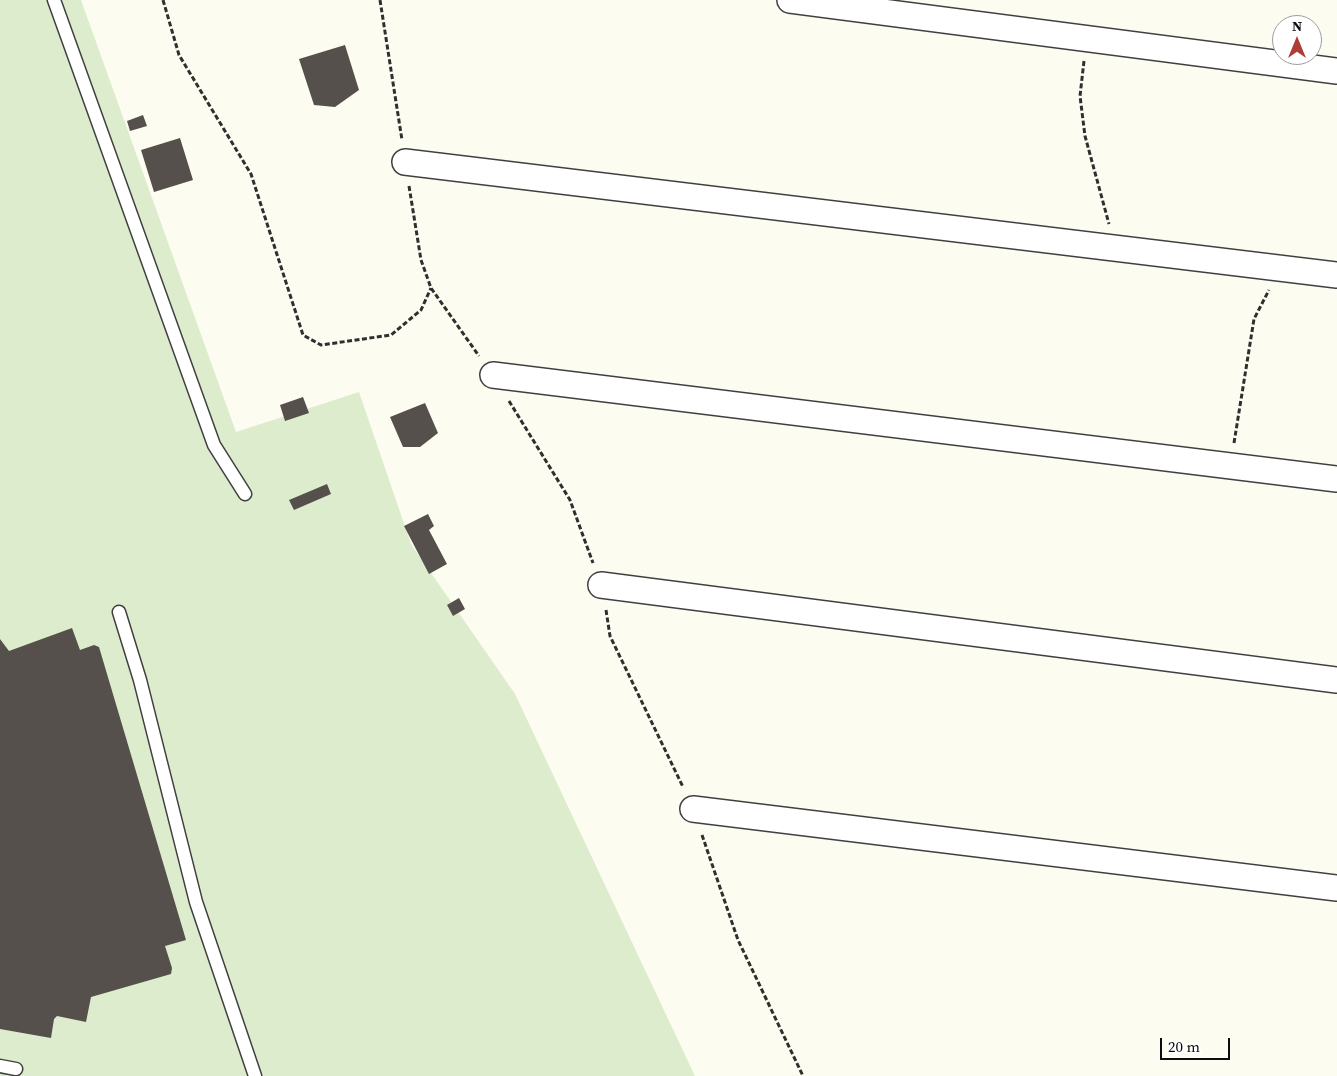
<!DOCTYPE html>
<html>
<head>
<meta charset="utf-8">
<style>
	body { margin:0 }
	#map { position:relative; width:1337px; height:1076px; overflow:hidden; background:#fdfcf0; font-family:"Source Serif 4",serif }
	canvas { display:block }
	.north { position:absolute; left:1272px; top:15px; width:50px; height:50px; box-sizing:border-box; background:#fff; border:1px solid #9e9e9e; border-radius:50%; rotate:0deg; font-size:14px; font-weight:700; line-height:20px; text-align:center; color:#0d0d0d }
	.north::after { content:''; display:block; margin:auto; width:18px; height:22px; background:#ac3d37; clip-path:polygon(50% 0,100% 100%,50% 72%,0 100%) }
	.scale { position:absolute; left:1160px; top:1038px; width:70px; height:22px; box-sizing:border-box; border:2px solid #0d0d0d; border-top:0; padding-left:6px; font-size:15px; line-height:18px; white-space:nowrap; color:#0d0d0d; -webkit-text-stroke:4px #fff; paint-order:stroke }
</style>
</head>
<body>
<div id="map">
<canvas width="1337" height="1076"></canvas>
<div class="north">N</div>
<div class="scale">20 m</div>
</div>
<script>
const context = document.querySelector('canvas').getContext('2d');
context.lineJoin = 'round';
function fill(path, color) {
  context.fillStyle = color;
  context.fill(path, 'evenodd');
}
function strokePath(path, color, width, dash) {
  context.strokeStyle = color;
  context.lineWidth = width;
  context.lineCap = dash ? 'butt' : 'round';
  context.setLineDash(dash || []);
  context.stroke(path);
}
fill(new Path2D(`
	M0,0H81L236,432L359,392L411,544L515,694L695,1076H0Z`), '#deecce');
fill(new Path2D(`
	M345,45L359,90L335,107L314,105L299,59Z
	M143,115L147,126L130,131L127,121Z
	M180,138L193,180L154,192L141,150Z
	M303,397L309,413L285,421L280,405Z
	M425,403L438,433L420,447H403L390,417Z
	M327,484L331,494L294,510L289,500Z
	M428,514L434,526L429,530L447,564L429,574L404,526Z
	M459,598L465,609L453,616L447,605Z
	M72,628L80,650L94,645L99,647L186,940L165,946L172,968L171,974L91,997L86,1022L57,1016L54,1019L51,1038L0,1029V639L9,651Z`), '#55504b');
const lane = new Path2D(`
	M54,0L214,445L245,494
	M119,612L140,680L196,902L255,1076
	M0,1066L16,1069`);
const street = new Path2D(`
	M790,0L1337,71
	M405,162L1337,275
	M493,375L1337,479
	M601,585L1337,680
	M693,809L1337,888`);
strokePath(lane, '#404040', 15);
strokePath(street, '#404040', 28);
strokePath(new Path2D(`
	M163,0L179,55L251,174L303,335L321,345L391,335L421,310L431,288
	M380,0L402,140
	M1084,61L1080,96L1085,136L1109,224
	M409,186L421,260L431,288L479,356
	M509,401L570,500L593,563
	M1234,443L1254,319L1269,290
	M606,610L610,636L683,787
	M702,835L738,940L803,1076`), '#2f2f2f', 3, [5, 2.5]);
strokePath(lane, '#fff', 12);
strokePath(street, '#fff', 25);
</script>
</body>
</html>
